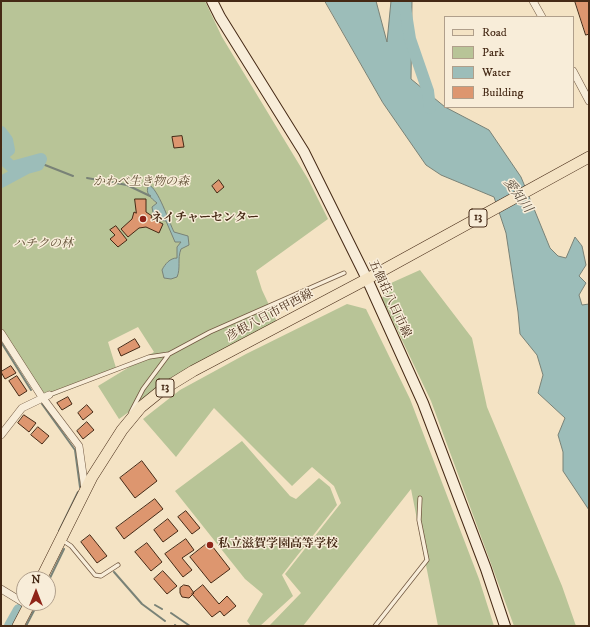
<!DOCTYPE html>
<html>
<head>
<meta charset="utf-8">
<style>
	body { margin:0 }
	#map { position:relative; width:590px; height:627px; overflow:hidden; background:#f4e3c4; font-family:"IM FELL DW Pica",serif }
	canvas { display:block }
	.frame { position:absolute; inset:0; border:2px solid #452915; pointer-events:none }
	.legend { position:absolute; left:444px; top:16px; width:130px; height:92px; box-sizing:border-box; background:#f8edd9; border:1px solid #b09f8b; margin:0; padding:5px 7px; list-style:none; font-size:12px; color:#452915 }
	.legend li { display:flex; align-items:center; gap:8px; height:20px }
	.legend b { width:20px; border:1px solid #b09f8b }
	.north { position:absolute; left:16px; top:571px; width:40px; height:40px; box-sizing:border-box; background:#f8edd9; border:1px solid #b09f8b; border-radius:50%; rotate:0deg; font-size:11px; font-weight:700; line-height:16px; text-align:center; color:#452915 }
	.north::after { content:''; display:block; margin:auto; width:14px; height:18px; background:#8f2418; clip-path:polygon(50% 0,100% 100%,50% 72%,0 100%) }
</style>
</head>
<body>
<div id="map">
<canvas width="590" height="627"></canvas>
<div class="frame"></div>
<ul class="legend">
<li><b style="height:5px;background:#f4e3c4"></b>Road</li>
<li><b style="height:11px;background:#b8c497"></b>Park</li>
<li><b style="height:11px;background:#9cbdb9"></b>Water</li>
<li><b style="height:11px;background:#dd966f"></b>Building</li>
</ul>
<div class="north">N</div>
</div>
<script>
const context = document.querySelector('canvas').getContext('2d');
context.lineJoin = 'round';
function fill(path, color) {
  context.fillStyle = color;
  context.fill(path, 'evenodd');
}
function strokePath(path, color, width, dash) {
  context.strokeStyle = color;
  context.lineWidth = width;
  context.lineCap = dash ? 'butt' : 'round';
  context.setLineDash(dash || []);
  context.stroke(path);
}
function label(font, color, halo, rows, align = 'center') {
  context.font = font + ' "IM FELL DW Pica","Noto Serif JP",serif';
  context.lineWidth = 3;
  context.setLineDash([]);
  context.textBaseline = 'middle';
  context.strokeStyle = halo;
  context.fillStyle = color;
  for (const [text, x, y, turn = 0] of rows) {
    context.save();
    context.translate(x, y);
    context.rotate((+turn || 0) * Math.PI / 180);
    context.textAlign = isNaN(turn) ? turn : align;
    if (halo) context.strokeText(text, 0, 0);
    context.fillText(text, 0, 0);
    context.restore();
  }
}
fill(new Path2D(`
	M1,1H205L222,37L308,179L328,219L256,271L262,290L277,322L171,382L119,419L98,386L154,352L138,327L108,342L117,371L46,399L1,329Z
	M420,270L472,338L487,407L562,586L576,626H514L431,401L382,298L391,283Z
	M347,304L366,309L410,399L479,579L494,626H438L411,489L303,626H269L301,593L285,574L341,503L334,486L312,467L292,486L214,408L176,457L143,419L180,390L246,354Z
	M242,441L290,496L296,499L319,478L330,487L337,505L282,575L293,596L260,626H251L247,621L263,594L245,579L175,491Z`), '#b8c497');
const water = new Path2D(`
	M325,1H376L387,42L391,1H412L411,79L445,107L489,130L521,177L550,248L558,256L566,258L575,237L582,246L586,265L579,276L586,283L579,295L582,305L589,304V510L563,471V452L558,435L565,418L538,393L543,375L537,355L520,334L518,312L506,233L494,197L441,175L426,165L383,103Z
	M149,185C158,188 169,222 174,232L188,236L189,245L181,249C177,259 181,268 177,277L171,279L164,278L162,270C165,264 170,258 177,258V247L181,242H175L166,221L159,220L153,213L152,207L157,203C151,198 144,193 149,185Z`);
fill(water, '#9cbdb9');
strokePath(water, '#798277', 1);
strokePath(new Path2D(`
	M45,165L73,176
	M87,178L127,185L150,196
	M1,342L31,390
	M42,404L75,450L80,487
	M59,531L78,492
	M114,572L142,604L165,621
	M48,582L64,549
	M155,605L162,609
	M171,613L190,626
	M175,625L176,626
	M26,626L38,603`), '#798277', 2);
strokePath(new Path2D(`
	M404,1L410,39L428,91L430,108
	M1,132L7,140L9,150L3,155L4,160L12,167L41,159L38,165L27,168L1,182
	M10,626L19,610`), '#9cbdb9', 12);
const building = new Path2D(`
	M575,1H589V34L586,35Z
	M182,136L184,147L174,148L172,137Z
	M219,180L224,187L217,193L212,186Z
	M135,199H146V212L152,216L151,218L163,224L159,233L146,227L139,228L128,237L121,229L132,219L134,212L136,213Z
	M116,226L127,240L118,247L110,239L115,235L110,230Z
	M135,339L140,347L121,356L118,349Z
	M11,366L16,373L5,379L1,372Z
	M17,376L27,391L19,396L9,381Z
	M68,397L72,404L62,410L57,403Z
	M87,405L93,412L83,420L78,413Z
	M24,415L36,423L29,432L18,423Z
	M87,422L94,430L83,439L77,431Z
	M38,427L49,436L42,444L31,435Z
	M142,461L157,481L135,498L120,478Z
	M155,499L163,509L124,539L116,528Z
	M186,511L200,528L192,534L178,517Z
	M168,519L178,531L163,542L154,530Z
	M90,535L107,556L97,563L81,542Z
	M186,539L194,550L182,558L192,570L183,577L165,554Z
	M209,542L230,569L211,583L190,557Z
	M147,543L162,562L151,571L135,552Z
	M163,571L177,586L167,594L154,579Z
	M184,585L189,586L194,593L189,598L182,597L180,593V588Z
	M203,585L219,604L227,596L236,606L224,616L220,611L212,617L192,594Z`);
fill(building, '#dd966f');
strokePath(building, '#452915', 1);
const lane = new Path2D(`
	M49,395L149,357L169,354L210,332L344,273
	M131,412L143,389L169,354
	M62,540L71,546L95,575L101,576L118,565
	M375,626L427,560L419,520L420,498`);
const street = new Path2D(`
	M533,1L542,17
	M573,71L589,101
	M1,333L42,397L79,446L85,489
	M1,435L22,408L49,395
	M1,589L29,606`);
const secondary = new Path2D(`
	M212,1L220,17L304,152L367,279L423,403L486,569L505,626`);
const primary = new Path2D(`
	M41,579L92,477L122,430L141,407L162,390L193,371L367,279L589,157
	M18,626L30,603`);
strokePath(lane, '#715841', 5);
strokePath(street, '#715841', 8);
strokePath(secondary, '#452915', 12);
strokePath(primary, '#452915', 12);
strokePath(lane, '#f8edd9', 3.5);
strokePath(street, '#f8edd9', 7);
strokePath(secondary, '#f8edd9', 10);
strokePath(primary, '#f4e3c4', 11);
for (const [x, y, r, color] of [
	[143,219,4,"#8f2418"],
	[210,545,4,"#8f2418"]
]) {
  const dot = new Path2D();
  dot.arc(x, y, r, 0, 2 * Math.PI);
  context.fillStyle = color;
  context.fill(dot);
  strokePath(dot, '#f8edd9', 1.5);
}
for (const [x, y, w] of [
	[478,218,18],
	[165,388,18]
]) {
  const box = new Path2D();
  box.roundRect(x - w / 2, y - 9, w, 18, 3);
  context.fillStyle = '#f8edd9';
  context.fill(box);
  strokePath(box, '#452915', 1);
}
label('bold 11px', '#452915', null, [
	["13",478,218],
	["13",165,388]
]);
label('italic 12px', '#625036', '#f8edd9', [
	["かわべ生き物の森",141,183],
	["ハチクの林",43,245]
]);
label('bold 12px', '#452915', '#f8edd9', [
	["ネイチャーセンター",151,219],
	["私立滋賀学園高等学校",218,545]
], 'left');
label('12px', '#452915', '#f8edd9', [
	["五個荘八日市線",389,299,65],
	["彦根八日市甲西線",270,316,-28]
]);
label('italic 13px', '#5b4e3e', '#f8edd9', [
	["愛知川",517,196,54]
]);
</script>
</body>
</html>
